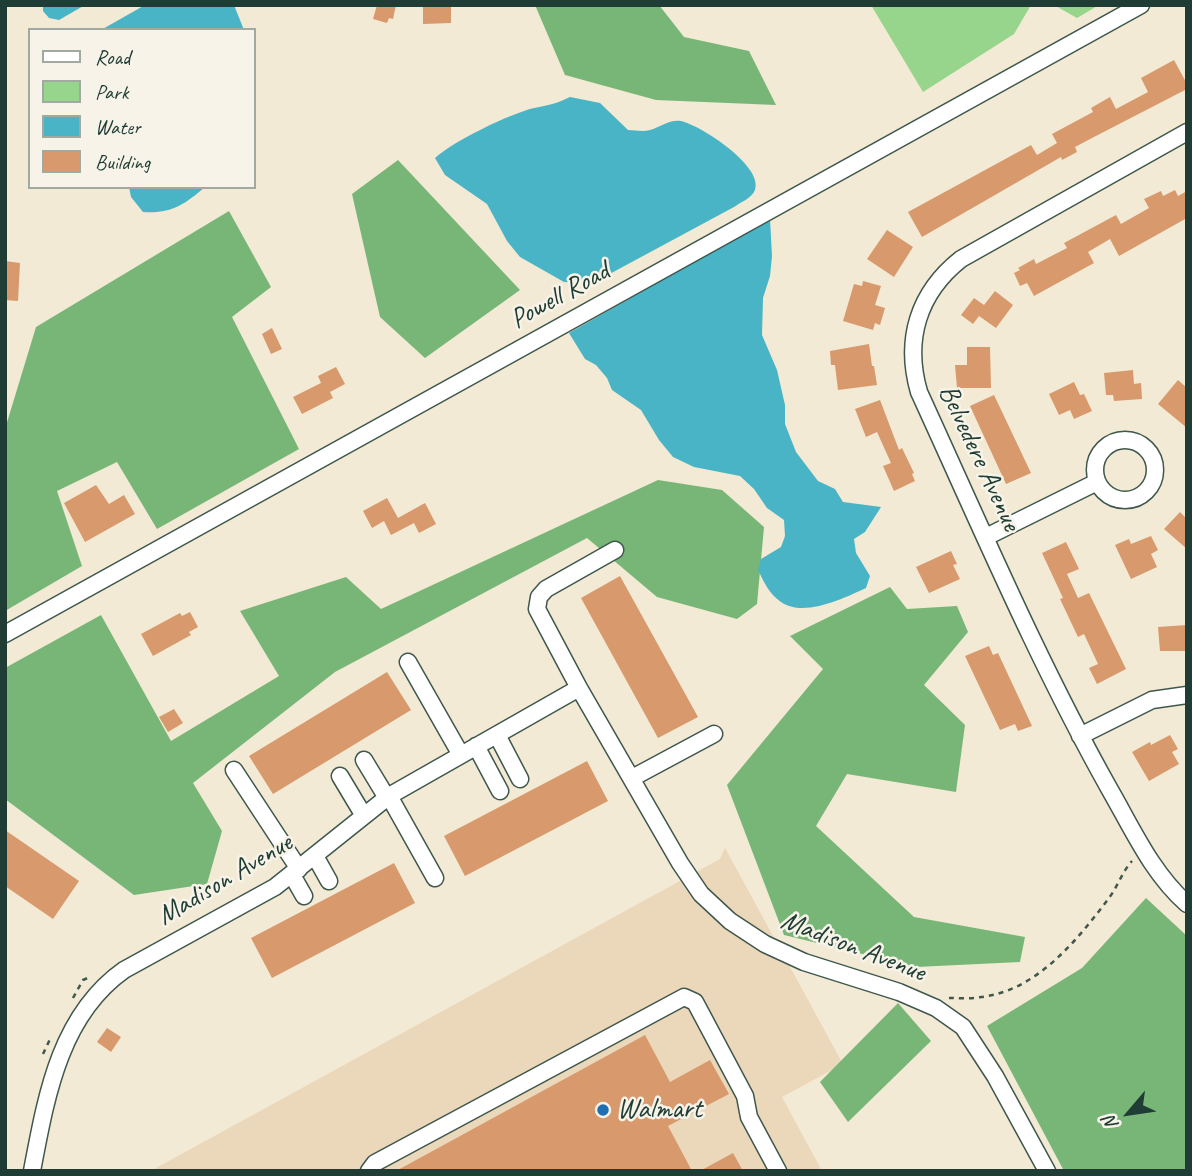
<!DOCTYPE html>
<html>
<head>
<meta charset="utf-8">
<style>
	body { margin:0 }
	#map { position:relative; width:1192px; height:1176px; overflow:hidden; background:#f2ead4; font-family:Caveat,sans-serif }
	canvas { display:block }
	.frame { position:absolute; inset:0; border:7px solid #1f3d34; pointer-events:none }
	.legend { position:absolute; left:28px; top:28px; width:228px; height:161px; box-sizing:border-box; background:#f7f3e8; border:2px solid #a1aaa0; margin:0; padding:9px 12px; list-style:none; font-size:21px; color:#1f3d34 }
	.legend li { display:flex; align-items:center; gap:14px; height:35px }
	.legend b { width:35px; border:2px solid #a1aaa0 }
	.north { position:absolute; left:1094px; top:1078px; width:70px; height:70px; -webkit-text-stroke:5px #f7f3e8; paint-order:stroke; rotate:241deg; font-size:19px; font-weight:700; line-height:28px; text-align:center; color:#1f3d34 }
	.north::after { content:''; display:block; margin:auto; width:24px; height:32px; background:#1f3d34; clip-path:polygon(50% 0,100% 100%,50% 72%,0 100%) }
</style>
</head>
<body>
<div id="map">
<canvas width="1192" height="1176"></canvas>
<div class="frame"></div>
<ul class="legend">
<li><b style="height:9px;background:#fff"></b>Road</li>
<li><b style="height:19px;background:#96d58b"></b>Park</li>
<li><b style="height:19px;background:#49b4c6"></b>Water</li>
<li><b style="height:19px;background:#d8996d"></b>Building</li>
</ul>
<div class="north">N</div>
</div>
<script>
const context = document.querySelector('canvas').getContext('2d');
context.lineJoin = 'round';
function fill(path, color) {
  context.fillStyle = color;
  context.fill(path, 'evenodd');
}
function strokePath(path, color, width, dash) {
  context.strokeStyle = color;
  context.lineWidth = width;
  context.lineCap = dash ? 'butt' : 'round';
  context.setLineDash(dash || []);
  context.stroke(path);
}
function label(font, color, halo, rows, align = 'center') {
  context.font = font + ' Caveat,sans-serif';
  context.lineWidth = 5;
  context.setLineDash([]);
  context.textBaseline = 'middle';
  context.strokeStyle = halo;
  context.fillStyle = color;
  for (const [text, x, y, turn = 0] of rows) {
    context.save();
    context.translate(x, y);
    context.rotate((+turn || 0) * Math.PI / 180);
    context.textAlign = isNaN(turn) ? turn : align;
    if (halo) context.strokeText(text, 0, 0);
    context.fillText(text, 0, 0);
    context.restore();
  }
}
fill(new Path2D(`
	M725,848L843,1064L782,1097L822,1171H155L156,1168L720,859Z`), '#ebd8ba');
fill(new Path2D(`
	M871,5H1031L1014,34L923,92Z
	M1054,5H1099L1077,18Z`), '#96d58b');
fill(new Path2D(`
	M535,5H659L684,37L749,51L776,105L656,100L565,75Z
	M398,160L520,290L425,358L380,317L352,194Z
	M229,211L271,287L232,317L299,449L157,529L117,462L57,491L82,566L5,611V429L36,327Z
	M658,480L722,490L764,527L757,604L737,619L657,597L587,538L335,672L193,783L222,831L207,884L134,895L5,799V668L101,615L171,741L279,676L240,611L346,577L381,609Z
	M890,587L907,609L957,606L968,632L924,685L965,725L956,792L847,774L816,826L914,917L1025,937L1020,962L916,967L784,935L727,785L823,669L790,636Z
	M1146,898L1187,936V1171H1064L987,1026L1082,968Z
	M898,1003L931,1041L848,1122L820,1082Z`), '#78b677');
fill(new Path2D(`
	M43,5H85L59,20L49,18L43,11Z
	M145,5H234L244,30H101Z
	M570,97L600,103L628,130C635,130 643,132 650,130C660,127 670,119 681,121C700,125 764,166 755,190C752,198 741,202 734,207L604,277L585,283L564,282L520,257L507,241L487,204L445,175L435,158C454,141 509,114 534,108C549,105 556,104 570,97Z
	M129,187H205C184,205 171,214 143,212L131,197Z
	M770,219L772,256L770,276L763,298L762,335L777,370L785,405V424L796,452L818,481L835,489L843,502L881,507L865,532L854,539L856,553L870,576L866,588C844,598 804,618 781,602C769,594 764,582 758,570L761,559L781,547L785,536L784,520L767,508L754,489L740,476L694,467L673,457L659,440L641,410L612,390L607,378L596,365L585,359L569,333Z`), '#49b4c6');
fill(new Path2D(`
	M377,5H396L393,19L389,18L387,23L373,19Z
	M423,5H451V23L423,24Z
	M1174,60L1187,84V89L1092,138L1075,147L1077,152L1062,160L1061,157L922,237L908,212L1031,145L1037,155L1057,143L1052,134L1093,112L1091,108L1110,97L1116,109L1148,92L1141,78Z
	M1175,190L1178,196L1187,191V218L1119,256L1110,239L1088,252L1094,263L1034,296L1027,283L1020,286L1014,273L1020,270L1018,268L1034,259L1036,264L1067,248L1064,243L1116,215L1121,224L1149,208L1144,199L1161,191L1163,196Z
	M887,230L913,247L894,277L867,259Z
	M5,261L20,263L18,301L5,300Z
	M863,281L881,286L875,305L885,308L880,325L875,323L873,330L843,321L854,284L862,286Z
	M995,291L1013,305L996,328L979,316L973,324L961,315L974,298L984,305Z
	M272,328L282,349L271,354L262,334Z
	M869,344L872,366H874L877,385L838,390L835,365H831L830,351Z
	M967,347H990L991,388H957L955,365H967Z
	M336,367L345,384L330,392L333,398L302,414L293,397L321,383L318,376Z
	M1133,370L1134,384L1141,383L1142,399L1114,401L1113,395H1106L1104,373Z
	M1178,380L1187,388V428L1158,404Z
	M1074,382L1080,395L1084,394L1092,411L1074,419L1070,410L1059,415L1049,394Z
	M994,395L1031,473L1006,484L970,406Z
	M880,400L899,450L902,448L914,473L912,474L915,481L894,491L883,466L891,463L877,432L866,437L855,409Z
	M96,485L109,504L124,495L135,514L85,542L64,503Z
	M387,498L398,518L425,503L436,524L419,533L414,523L391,535L384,521L372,528L363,511Z
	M1180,512L1187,519V549L1164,529Z
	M1151,536L1158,550L1151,554L1157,567L1131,579L1115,545L1129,539L1131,544Z
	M1066,542L1079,569L1067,574L1078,598L1089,593L1126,669L1097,684L1089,668L1098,664L1084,634L1078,637L1060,599L1063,598L1042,553Z
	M951,551L957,564L953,565L960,579L929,593L916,567Z
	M620,576L698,717L658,738L581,598Z
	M190,612L198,627L189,632L191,635L153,656L141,634L180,613L182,616Z
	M1187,625V651H1160L1158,627Z
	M989,646L993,655L998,653L1032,726L1018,731L1015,724L1000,730L965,656Z
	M387,672L411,710L273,794L249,756Z
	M174,709L183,723L168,732L159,717Z
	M1170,735L1178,749L1172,752L1179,764L1149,781L1132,752L1150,742L1151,745Z
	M587,761L608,801L465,876L444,836Z
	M5,830L79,881L53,919L5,886Z
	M394,863L415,903L272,978L251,938Z
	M107,1028L121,1037L111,1052L97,1042Z
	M645,1035L670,1082L710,1060L729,1094L668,1126L692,1171H396Z
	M733,1153L743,1171H700Z`), '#d8996d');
const minor = new Path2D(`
	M1187,132L961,259C918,293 904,340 919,392C980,525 1038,662 1110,790C1133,830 1152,873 1187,904
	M1095 470a30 30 0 1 1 60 0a30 30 0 1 1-60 0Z
	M986,537L1097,482
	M615,550L546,589L539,597L537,609L579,688L680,863L701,894L730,921L765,944L804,962L899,992L936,1008L963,1027L995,1076L1047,1171
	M5,634L1141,5
	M408,662L461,755
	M497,735L520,779
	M1080,736L1152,700L1187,695
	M476,746L500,791
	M364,760L387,798
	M234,770L299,869
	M340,776L364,816
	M632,778L714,734
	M389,796L435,878
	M315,856L329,881
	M292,875L304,896
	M32,1171C46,1098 59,1016 124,970L275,887L389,796L579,688
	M369,1171L375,1163L684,997L695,1002L745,1096L749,1117L778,1171`);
strokePath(minor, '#3f574c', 19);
strokePath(new Path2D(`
	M73,998L83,980L90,977
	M949,998C959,998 971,999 981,997C1037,991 1078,939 1109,898C1118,886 1122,872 1132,861
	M43,1054L51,1037`), '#3f574c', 2.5, [5, 5]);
strokePath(minor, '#fff', 16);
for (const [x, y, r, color] of [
	[603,1110,7,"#1f6fb2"]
]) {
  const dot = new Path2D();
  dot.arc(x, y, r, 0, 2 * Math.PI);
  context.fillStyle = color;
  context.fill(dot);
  strokePath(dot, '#f7f3e8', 2.5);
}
label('28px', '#1f3d34', '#f7f3e8', [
	["Powell Road",560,296,-29],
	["Belvedere Avenue",979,458,65],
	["Madison Avenue",225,880,-31],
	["Madison Avenue",853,947,21]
]);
label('28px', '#1f3d34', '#f7f3e8', [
	["Walmart",617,1110]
], 'left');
</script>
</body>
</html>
